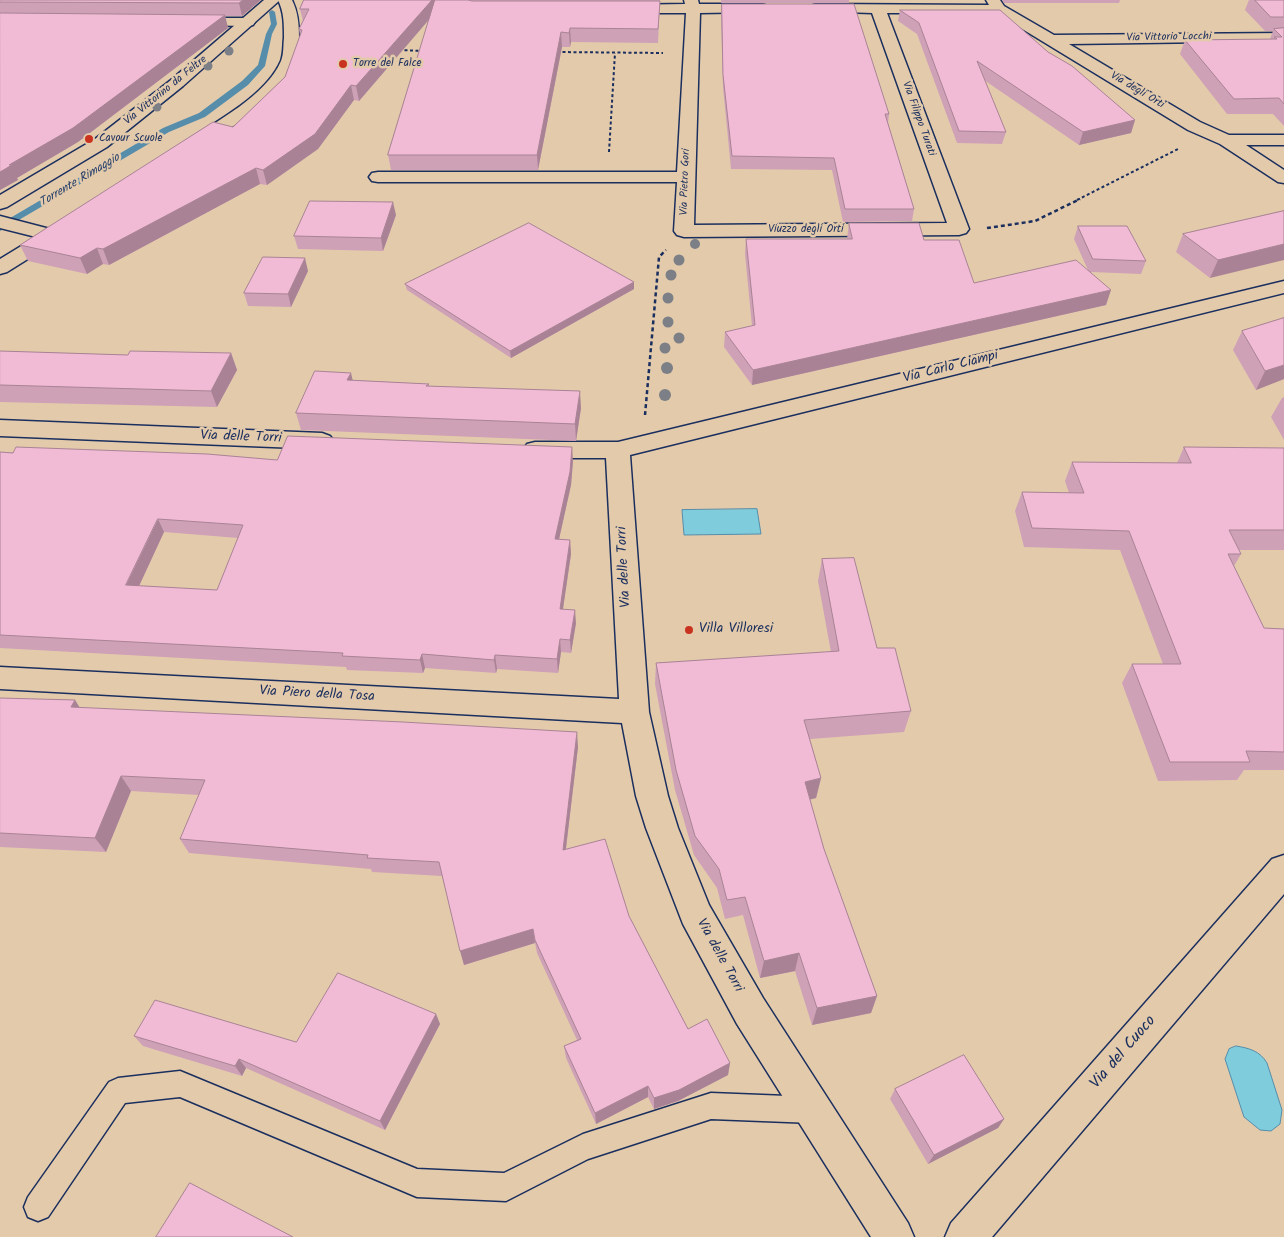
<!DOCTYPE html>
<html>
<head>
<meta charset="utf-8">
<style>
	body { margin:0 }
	canvas { display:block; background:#e3caab }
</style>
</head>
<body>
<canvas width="1284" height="1237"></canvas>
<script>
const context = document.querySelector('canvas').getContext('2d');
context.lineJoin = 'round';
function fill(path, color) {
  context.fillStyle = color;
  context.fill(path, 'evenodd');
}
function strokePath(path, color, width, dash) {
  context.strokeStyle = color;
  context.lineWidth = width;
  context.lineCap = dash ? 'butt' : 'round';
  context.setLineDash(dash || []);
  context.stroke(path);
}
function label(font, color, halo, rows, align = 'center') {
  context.font = font + ' Kalam,sans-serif';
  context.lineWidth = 5;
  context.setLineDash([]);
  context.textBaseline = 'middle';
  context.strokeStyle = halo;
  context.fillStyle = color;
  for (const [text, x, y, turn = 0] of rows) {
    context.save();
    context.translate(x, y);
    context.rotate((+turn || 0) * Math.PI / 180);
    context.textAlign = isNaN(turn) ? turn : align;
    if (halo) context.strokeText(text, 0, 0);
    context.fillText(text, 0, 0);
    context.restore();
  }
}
const water = new Path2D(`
	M757,509L761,534L684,535L682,510Z
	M1236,1046C1249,1048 1260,1051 1267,1063L1282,1110L1280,1124L1271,1131L1260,1130L1244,1117L1225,1059L1229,1049Z`);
fill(water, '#7eccdc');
strokePath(water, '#568daa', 1);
fill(new Path2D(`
	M272,10L275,12L277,24L272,34L265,66L248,85L205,117L169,132L0,231V224L163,128L199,113L242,81L258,65L266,34L271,24L269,12Z`), '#568daa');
const lane = new Path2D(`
	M180,1071L417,1169L504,1173L583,1134L711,1093L813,1097L822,1101L826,1110L822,1119L813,1123L711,1119L588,1159L506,1201L417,1197L180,1097L125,1103L48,1217L38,1221L28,1217L24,1207L28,1197L109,1082L118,1078Z`);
const street = new Path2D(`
	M278,0H292C298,12 299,24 299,38C298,44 299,50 298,57C288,96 229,128 197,150L191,151L185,150L182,146L185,142C215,122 266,96 281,61C284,53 283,46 284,38C284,24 284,12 278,0Z
	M684,0H698L699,4H760L765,5L767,8L765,11L760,12L700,13L694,225L947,223L872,13L813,11L811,8L813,5L818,4L989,5L986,0H1000L1004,6L1054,35L1284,33V41L1069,44L1200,122L1229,135H1284V145H1246L1284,170V183L1278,182L1220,144L1188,130L996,13H887L969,229L966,233L959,235L684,237L677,235L674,231L677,182H378L372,181L369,177L372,173L378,172H677L686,13H623L618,12L616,9L618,6L623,5L685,4Z
	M189,18H248L253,19L255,22L253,25L248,26L184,25L182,22L184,19Z
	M0,216L50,229L56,227L63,229L66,233L63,237L7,272L0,274V259L36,237L0,228Z
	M1284,281V293L630,455L649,712L668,796L678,828L709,905L763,998L908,1223L914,1237H871L737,1024L683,924L646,828L636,796L622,723L0,689V667L619,699L606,458H535L527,456L523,450L527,444L535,442H618Z
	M0,420L322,433L330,436L334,441L330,446L322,449L0,436Z
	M1284,855V894L992,1237H945L951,1223L1272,859Z`);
const secondary = new Path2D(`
	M264,0H280L183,86L107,147L7,207L0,209V195L95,139L171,80Z`);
strokePath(lane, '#1b2f5e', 3);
strokePath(street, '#1b2f5e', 3);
strokePath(secondary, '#1b2f5e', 3);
strokePath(new Path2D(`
	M399,50L423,51
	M557,52L663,53
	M609,152L615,53
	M1077,200L1178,149`), '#1b2f5e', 2, [3, 2.5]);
strokePath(new Path2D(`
	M987,228L1035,221L1080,199
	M645,415L659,257L666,250`), '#1b2f5e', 2.5, [4, 3]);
fill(lane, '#e3caab');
fill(street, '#e3caab');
fill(secondary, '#e3caab');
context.fillStyle = '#7c7f85';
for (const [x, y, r] of [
	[229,51,4.5],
	[208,66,4.5],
	[157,107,4.5],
	[695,244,5],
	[679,260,5.5],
	[671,275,5.5],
	[668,298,5.5],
	[668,322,5.5],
	[679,338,5.5],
	[665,348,5.5],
	[667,368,6],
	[665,395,6]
]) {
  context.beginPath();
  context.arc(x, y, r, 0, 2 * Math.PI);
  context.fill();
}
fill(new Path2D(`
	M0,0H261L242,16H225L228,28L78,142L17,178L18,180L0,190Z
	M304,0H660L658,43L571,42L570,47H562L538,170H391L388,155L430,18L359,101L354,100L318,149L267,185L260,184L109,265L103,264L87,274L28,261L20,245L233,127L285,77L300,36L299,29L303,21L300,9Z
	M721,0H849V3H721Z
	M1002,0H1120L1119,3H1004Z
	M1249,0H1284V126L1273,114H1227L1180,54L1185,40L1270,39L1273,31H1265L1245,10Z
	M722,4L889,114L888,123L914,209L912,221L843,222L832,170L731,169L723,87L721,15Z
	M900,10L1048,52L1135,120L1131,133L1079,145L984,80L1006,132L1002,144L957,143L917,34L898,21Z
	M1284,211L1210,278L1176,252L1183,234Z
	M396,215L383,251L298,249L294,236Z
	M849,223L924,240L974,283L1088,270L1074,239L1078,226L1146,261L1141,274L1091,272L1106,305L752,385L724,347L725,332L752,326L745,254L746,239H847Z
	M308,271L291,307L248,306L244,293Z
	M634,282V289L511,358L407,290L405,284Z
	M1284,318V379L1256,390L1233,350L1242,331Z
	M0,351L128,355L231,353L237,370L217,407L0,402Z
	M353,380L429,384V386L581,408L576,441L301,430L296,413Z
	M1284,397V440L1271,417L1282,398Z
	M1184,447L1284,448V550H1239L1241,554L1234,566L1264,628L1284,629V770H1244L1237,780L1158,781L1122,683L1132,664H1163L1120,550L1024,547L1015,511L1022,492L1069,493L1065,481L1072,462L1177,463Z
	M0,452L277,460L573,461L571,485L559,539L570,540L571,554L563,609L576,623L571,653L561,652L558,673L497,669L496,673L425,668L423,673L347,670L346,667L0,648ZM164,532L238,538L217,590L139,586Z
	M822,559L877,648L911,711L904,732L810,739L821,778L816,798L810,799L824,849L877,996L871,1013L812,1025L795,971L760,978L743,915L725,919L717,888L694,855L675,790L655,684L656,663L831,652L818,581Z
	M0,698L75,700L79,708L578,747L566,849L629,916L688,1029L730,1063L728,1075L678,1101L654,1109L648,1097L596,1124L566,1058L564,1046L577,1040L537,953L535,943L464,965L442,876L372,872L371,869L189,853L180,839L199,795L131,791L106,852L0,847Z
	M436,1014L440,1024L385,1130L246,1068L242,1076L143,1046L134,1036L296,1042Z
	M895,1089L1004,1119L998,1128L928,1164L890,1099Z`), '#cfa1b7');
fill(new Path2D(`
	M243,0H261L242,16L239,3Z
	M432,0H438L439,8L359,101L356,86Z
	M225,15L228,28L78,142L17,178L18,180L0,190V172L9,165Z
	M570,28L571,42L570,47L569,33Z
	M561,32L562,47L538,170L537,155Z
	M351,85L354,100L318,149L267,185L263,170Z
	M1135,120L1131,133L1079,145L1083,132Z
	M256,168L260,184L109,265L103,249Z
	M393,202L396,215L383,251L381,238Z
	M1284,244V260L1210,278L1218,260Z
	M97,248L103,264L87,274L80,258Z
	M305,258L308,271L291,307L288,294Z
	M634,282V289L511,358L510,351Z
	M1111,290L1106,305L752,385L753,370Z
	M231,353L237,370L217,407L211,391Z
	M1284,365V379L1256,390L1265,371Z
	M351,373L355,390L347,380Z
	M580,391L581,408L576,441L575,424Z
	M572,447L573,461L571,485L556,553L555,539Z
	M158,519L164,532L133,599L126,585Z
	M570,540L571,554L561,622L560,609Z
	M575,610L576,623L571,653L570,640Z
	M560,639L561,652L558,673L557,659Z
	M422,654L425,668L423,673L420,660Z
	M495,655L497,669L496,673L494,660Z
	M75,700L85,716L71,707Z
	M577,732L578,747L564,864L563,850Z
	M121,776L131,791L106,852L95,838Z
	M821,778L816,798L801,802L805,782Z
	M533,929L535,943L464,965L460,951Z
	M799,953L795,971L760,978L764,961Z
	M877,996L871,1013L812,1025L817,1008Z
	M436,1014L440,1024L385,1130L380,1121Z
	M239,1059L246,1068L242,1076L235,1066Z
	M730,1063L728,1075L678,1101L654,1109V1098Z
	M648,1086V1097L596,1124L595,1113Z
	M1004,1119L998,1128L928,1164L934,1155Z`), '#a98395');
const building = new Path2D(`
	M0,0H243L239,3L0,2Z
	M304,0H432L356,86L351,85L315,134L263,170L256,168L103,249L97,248L80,258L20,245L213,122L233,127L285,77L302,30L299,29L309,9H300Z
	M435,0H468L472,1H660L658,29L570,28L569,33L561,32L537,155H388Z
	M1255,0H1284V17H1271Z
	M722,4H854L889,114H885L914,209H845L834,158L732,156L723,75Z
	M900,10H1000L1048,52L1072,66L1135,120L1083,132L977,61L1006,132L959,131L919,23Z
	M0,13L225,15L73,128L9,165H12L0,172Z
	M1284,28V104L1279,98L1234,99L1185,40L1277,39L1274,37H1282L1274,29Z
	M310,201L393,202L381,238L294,236Z
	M1284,211V244L1218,260L1183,234Z
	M529,223L634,282L510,351L405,284Z
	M849,223H919L924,240H959L974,283L1076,260L1111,290L753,370L725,332L755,325L746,239H852Z
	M1078,226H1127L1146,261L1093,259Z
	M263,257L305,258L288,294L244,293Z
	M1284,318V365L1265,371L1242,331Z
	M0,351L128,355L130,351L231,353L211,391L0,385Z
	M315,371L351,373L347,380L429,384L426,386L580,391L575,424L296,413Z
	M288,436L572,447L570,472L555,539L570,540L560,609L575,610L570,640L560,639L557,659L495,655L494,660L422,654L420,660L342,656L343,653L0,635V452L13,453L16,447L207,454L277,460ZM158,519L243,525L217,590L126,585Z
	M1184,447L1284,448V530H1229L1241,554H1228L1264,628L1284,629V752L1246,751L1250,762H1170L1132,664H1181L1129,531L1032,528L1022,492L1084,493L1072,462L1191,463Z
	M854,558L877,648H895L911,711L804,720L821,778L805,782L824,849L877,996L817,1008L799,953L764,961L745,897L727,900L719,869L695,836L676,770L656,663L839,651L822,559Z
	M0,698L75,700L71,707L403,722L577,732L563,850L605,839L629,916L688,1029L707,1019L730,1063L679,1090L654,1098L648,1086L595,1113L564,1046L581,1039L535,940L533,929L460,951L439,862L367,858L368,855L180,839L205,780L121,776L95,838L0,833Z
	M338,973L436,1014L380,1121L239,1059L235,1066L134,1036L155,1000L296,1042Z
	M964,1055L1004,1119L934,1155L895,1089Z
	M190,1183L293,1237H156Z`);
fill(building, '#f1bbd5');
strokePath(building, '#a98395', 1);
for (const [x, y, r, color] of [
	[343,64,5,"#c8321e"],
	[89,139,5,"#c8321e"],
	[689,630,5,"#c8321e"]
]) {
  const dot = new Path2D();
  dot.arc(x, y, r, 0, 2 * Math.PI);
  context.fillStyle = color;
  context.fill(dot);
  strokePath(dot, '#e3caab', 2);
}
label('11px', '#1b2f5e', '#e3caab', [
	["Via Vittorio Locchi",1169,38,-1],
	["Via Vittorino da Feltre",166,91,-39],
	["Via degli Orti",1137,91,31],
	["Via Filippo Turati",918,119,70],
	["Via Pietro Gori",686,182,-88],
	["Viuzzo degli Orti",806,230]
]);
label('11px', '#1b2f5e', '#e3caab', [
	["Torre del Falce",353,64],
	["Cavour Scuole",99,139]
], 'left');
label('italic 12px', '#253f6b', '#e3caab', [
	["Torrente Rimaggio",80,181,-31]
]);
label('14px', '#1b2f5e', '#e3caab', [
	["Via Carlo Ciampi",951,368,-14],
	["Via delle Torri",241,438,2],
	["Via delle Torri",625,567,-93],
	["Via Piero della Tosa",317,695,3],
	["Via delle Torri",719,956,61]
]);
label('14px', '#1b2f5e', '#e3caab', [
	["Villa Villoresi",699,630]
], 'left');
label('16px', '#1b2f5e', '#e3caab', [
	["Via del Cuoco",1124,1053,-49]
]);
</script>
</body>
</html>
